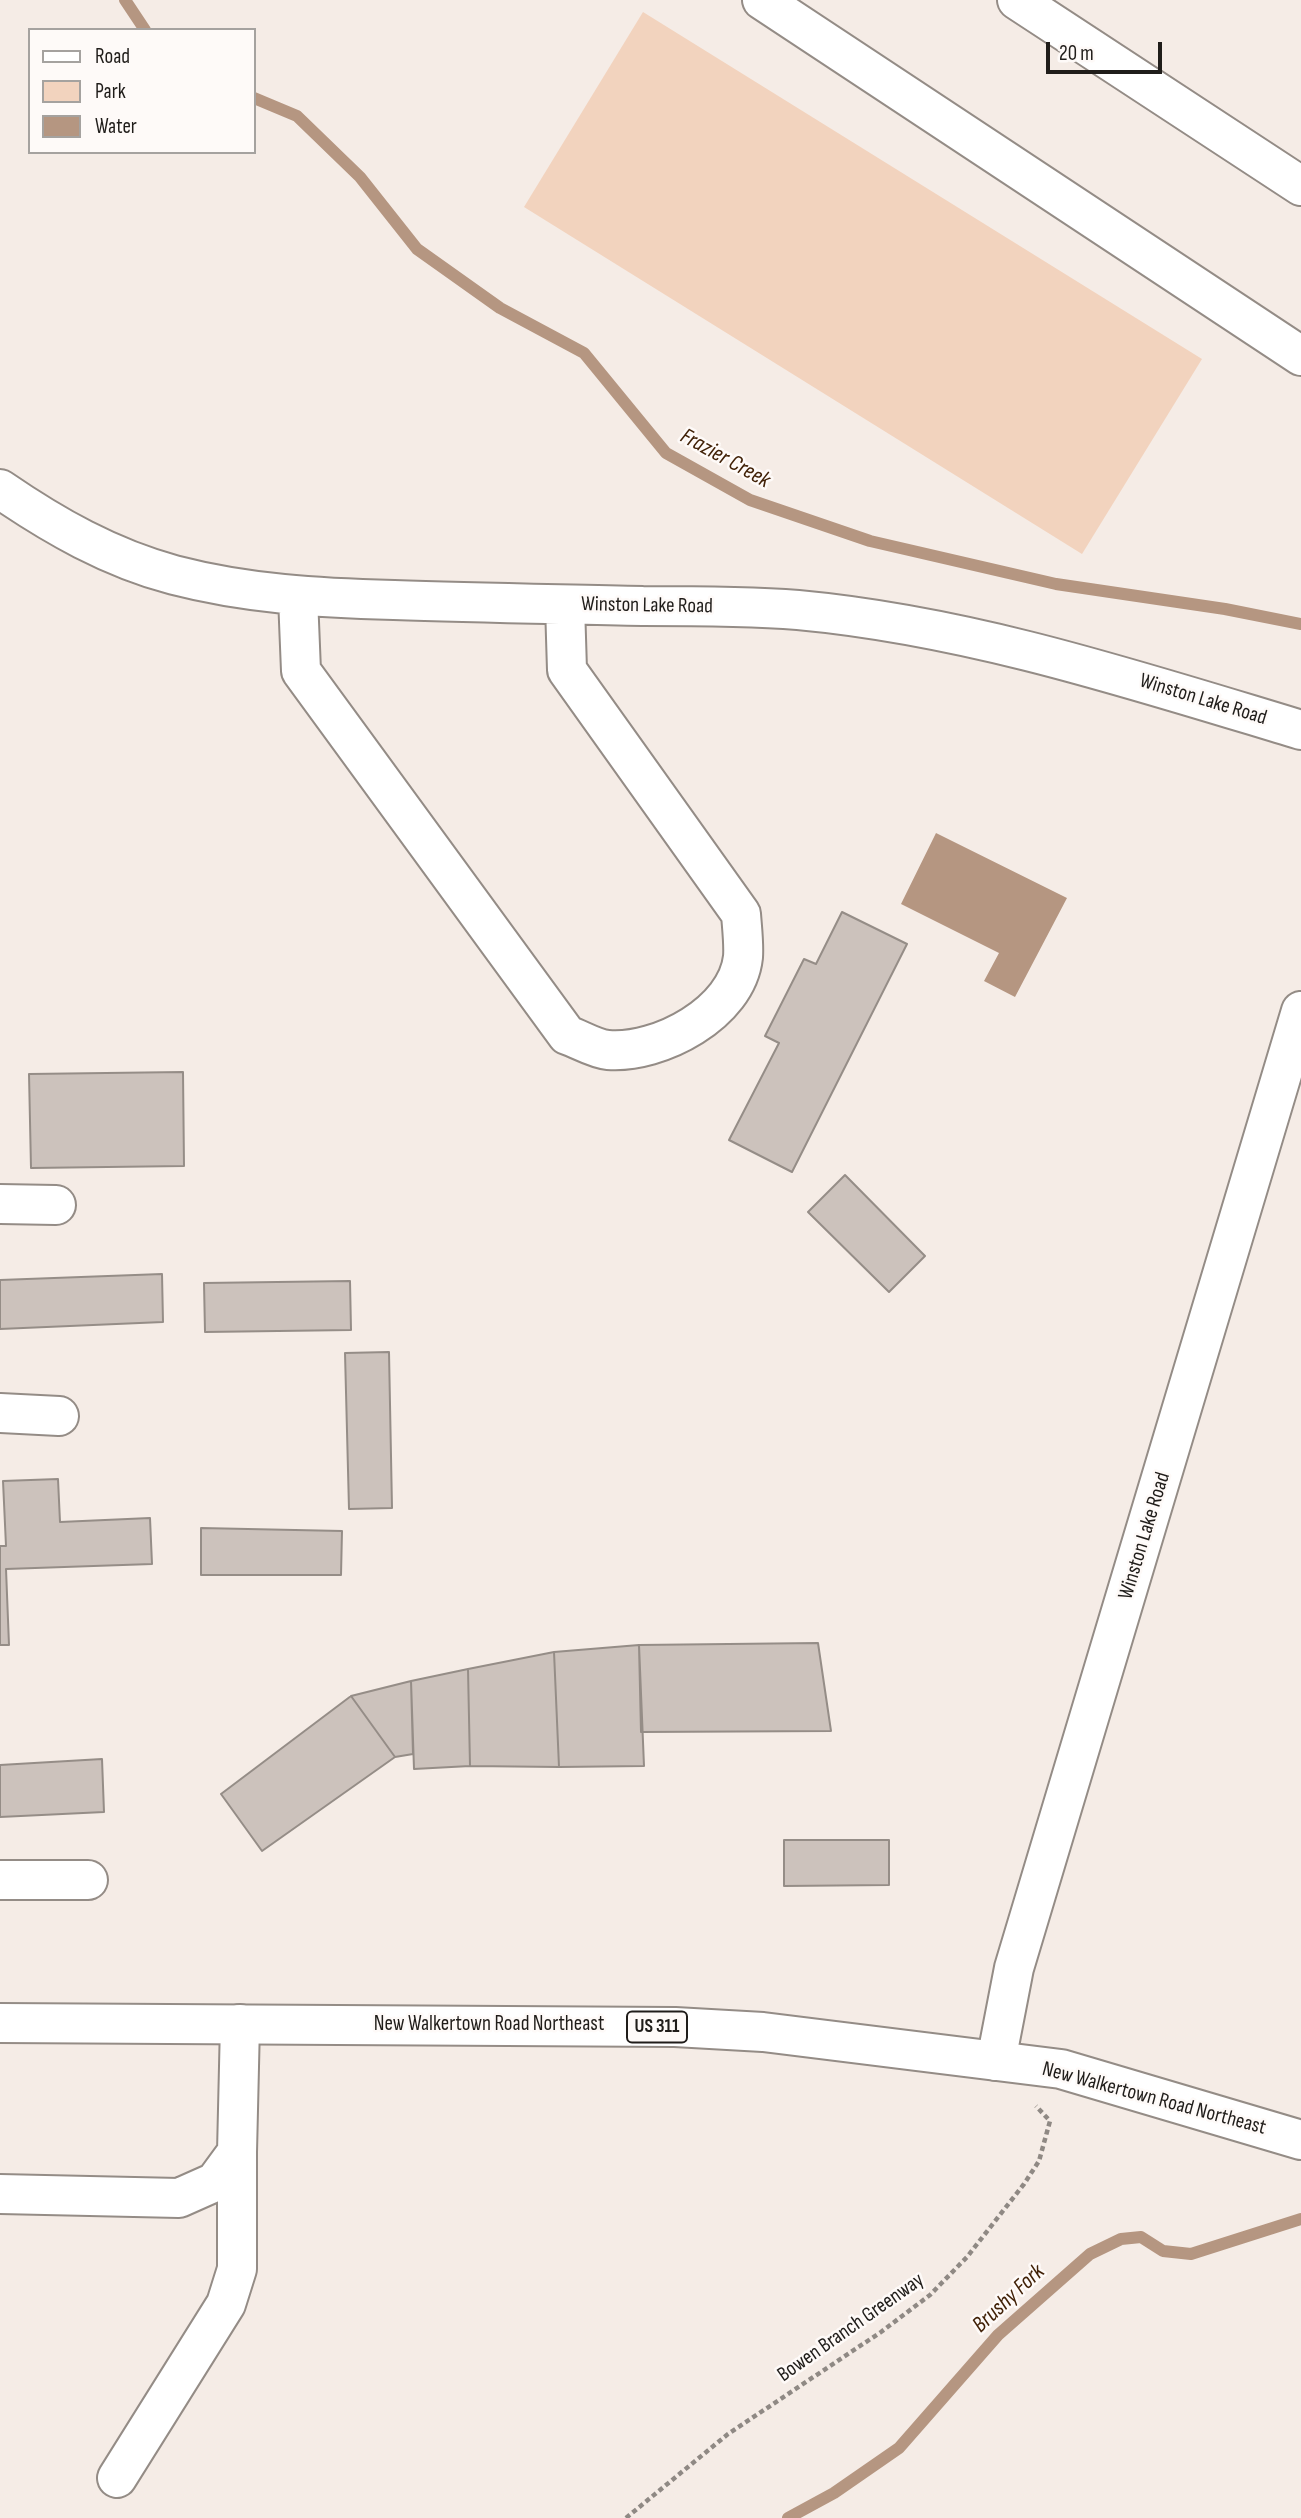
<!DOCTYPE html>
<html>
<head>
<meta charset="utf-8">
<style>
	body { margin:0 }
	#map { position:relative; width:1301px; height:2518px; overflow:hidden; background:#f5ece6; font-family:"Sofia Sans Condensed",sans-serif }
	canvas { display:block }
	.legend { position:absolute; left:28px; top:28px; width:228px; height:126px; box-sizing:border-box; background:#fefaf8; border:2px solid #a5a29f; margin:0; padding:9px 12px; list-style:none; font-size:21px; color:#201d1a }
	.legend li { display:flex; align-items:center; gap:14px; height:35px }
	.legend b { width:35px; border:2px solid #a5a29f }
	.scale { position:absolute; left:1046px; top:42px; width:116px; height:32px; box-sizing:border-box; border:4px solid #201d1a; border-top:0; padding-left:9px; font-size:21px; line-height:24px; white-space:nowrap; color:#201d1a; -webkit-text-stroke:5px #fefaf8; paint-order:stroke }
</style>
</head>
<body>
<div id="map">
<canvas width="1301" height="2518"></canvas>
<ul class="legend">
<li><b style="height:9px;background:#fff"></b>Road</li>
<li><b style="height:19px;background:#f2d3be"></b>Park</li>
<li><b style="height:19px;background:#b59681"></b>Water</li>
</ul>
<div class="scale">20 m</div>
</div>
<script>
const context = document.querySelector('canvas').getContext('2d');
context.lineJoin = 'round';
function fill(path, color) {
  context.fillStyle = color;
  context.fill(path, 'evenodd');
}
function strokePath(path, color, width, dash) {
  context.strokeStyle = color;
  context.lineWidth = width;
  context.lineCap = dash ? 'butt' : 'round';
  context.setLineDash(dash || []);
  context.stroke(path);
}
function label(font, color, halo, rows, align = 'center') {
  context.font = font + ' "Sofia Sans Condensed",sans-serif';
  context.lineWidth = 5;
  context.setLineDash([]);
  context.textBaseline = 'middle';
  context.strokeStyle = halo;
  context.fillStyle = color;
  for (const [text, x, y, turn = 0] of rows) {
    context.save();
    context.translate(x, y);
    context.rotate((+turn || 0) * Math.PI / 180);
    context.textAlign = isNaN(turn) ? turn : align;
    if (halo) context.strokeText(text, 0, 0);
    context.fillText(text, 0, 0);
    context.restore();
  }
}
fill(new Path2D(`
	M643,12L1202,359L1082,554L524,207Z`), '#f2d3be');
fill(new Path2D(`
	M936,833L1067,898L1015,997L984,981L999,953L901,904Z`), '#b59681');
strokePath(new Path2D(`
	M125,0L145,30
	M254,98L297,116L360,177L417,249L500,308L584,353L666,453L750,500L870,541L1056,584L1225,609L1301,624
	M788,2518L834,2493L899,2448L998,2335L1090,2254L1121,2239L1141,2237L1163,2251L1191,2254L1301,2219`), '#b59681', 12);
const building = new Path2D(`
	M842,912L907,944L792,1172L729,1140L779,1043L765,1036L804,959L816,964Z
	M183,1072L184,1166L31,1168L29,1074Z
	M845,1175L925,1256L889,1292L808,1212Z
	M162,1274L163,1322L0,1329V1280Z
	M350,1281L351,1330L205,1332L204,1283Z
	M389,1352L392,1508L349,1509L345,1353Z
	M58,1479L60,1522L150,1518L152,1564L6,1569L9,1645H0V1546H6L3,1481Z
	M201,1528L342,1531L341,1575H201Z
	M818,1643L831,1731L641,1732L639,1645Z
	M639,1645L644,1766L559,1767L554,1652Z
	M554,1652L559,1767L470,1766L468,1669Z
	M468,1669L470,1766L414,1769L411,1681Z
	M411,1681L413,1754L395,1757L351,1696Z
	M351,1696L395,1757L262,1851L221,1794Z
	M102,1759L104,1812L0,1817V1765Z
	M784,1840H889V1885L784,1886Z`);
fill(building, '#ccc2bc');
strokePath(building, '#958d87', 2);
const minor = new Path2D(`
	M762,0L1301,356
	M1017,0L1301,186
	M0,489C54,526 110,558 174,575C247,594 319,598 394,600C477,603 560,604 643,606C695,606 747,606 798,610C971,626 1135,680 1301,730
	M298,597L301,671L567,1035C579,1039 595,1049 608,1050C659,1054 737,1013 743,957C744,944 742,928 741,914L567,670L565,605
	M0,1204L56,1205
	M0,1413L59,1416
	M0,1880H88
	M996,2061L1014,1968L1301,1011
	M0,2194L179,2198L215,2182L237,2152L240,2024
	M117,2478L226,2304L237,2269V2152`);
const major = new Path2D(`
	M0,2023L675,2027L763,2032L1061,2069L1301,2140`);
strokePath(minor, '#948c86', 42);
strokePath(major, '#948c86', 42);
strokePath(new Path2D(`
	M626,2518L728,2434L881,2332L930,2295L967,2257L1024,2184L1039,2161L1050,2121L1036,2106`), '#8f8984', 4.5, [5, 3.5]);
strokePath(minor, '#fff', 38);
strokePath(major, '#fff', 38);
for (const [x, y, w] of [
	[657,2027,60]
]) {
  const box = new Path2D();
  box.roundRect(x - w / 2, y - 15.5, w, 31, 5);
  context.fillStyle = '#fefaf8';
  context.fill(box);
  strokePath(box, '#201d1a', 2);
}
label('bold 19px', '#201d1a', null, [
	["US 311",657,2027]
]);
label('21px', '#201d1a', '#fefaf8', [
	["Winston Lake Road",647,606,1],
	["Winston Lake Road",1203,700,17],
	["Winston Lake Road",1145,1536,-73],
	["New Walkertown Road Northeast",489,2025],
	["New Walkertown Road Northeast",1154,2099,15],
	["Bowen Branch Greenway",851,2328,-35]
]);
label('italic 23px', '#412107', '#fefaf8', [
	["Frazier Creek",725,459,29],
	["Brushy Fork",1009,2299,-43]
]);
</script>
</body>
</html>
